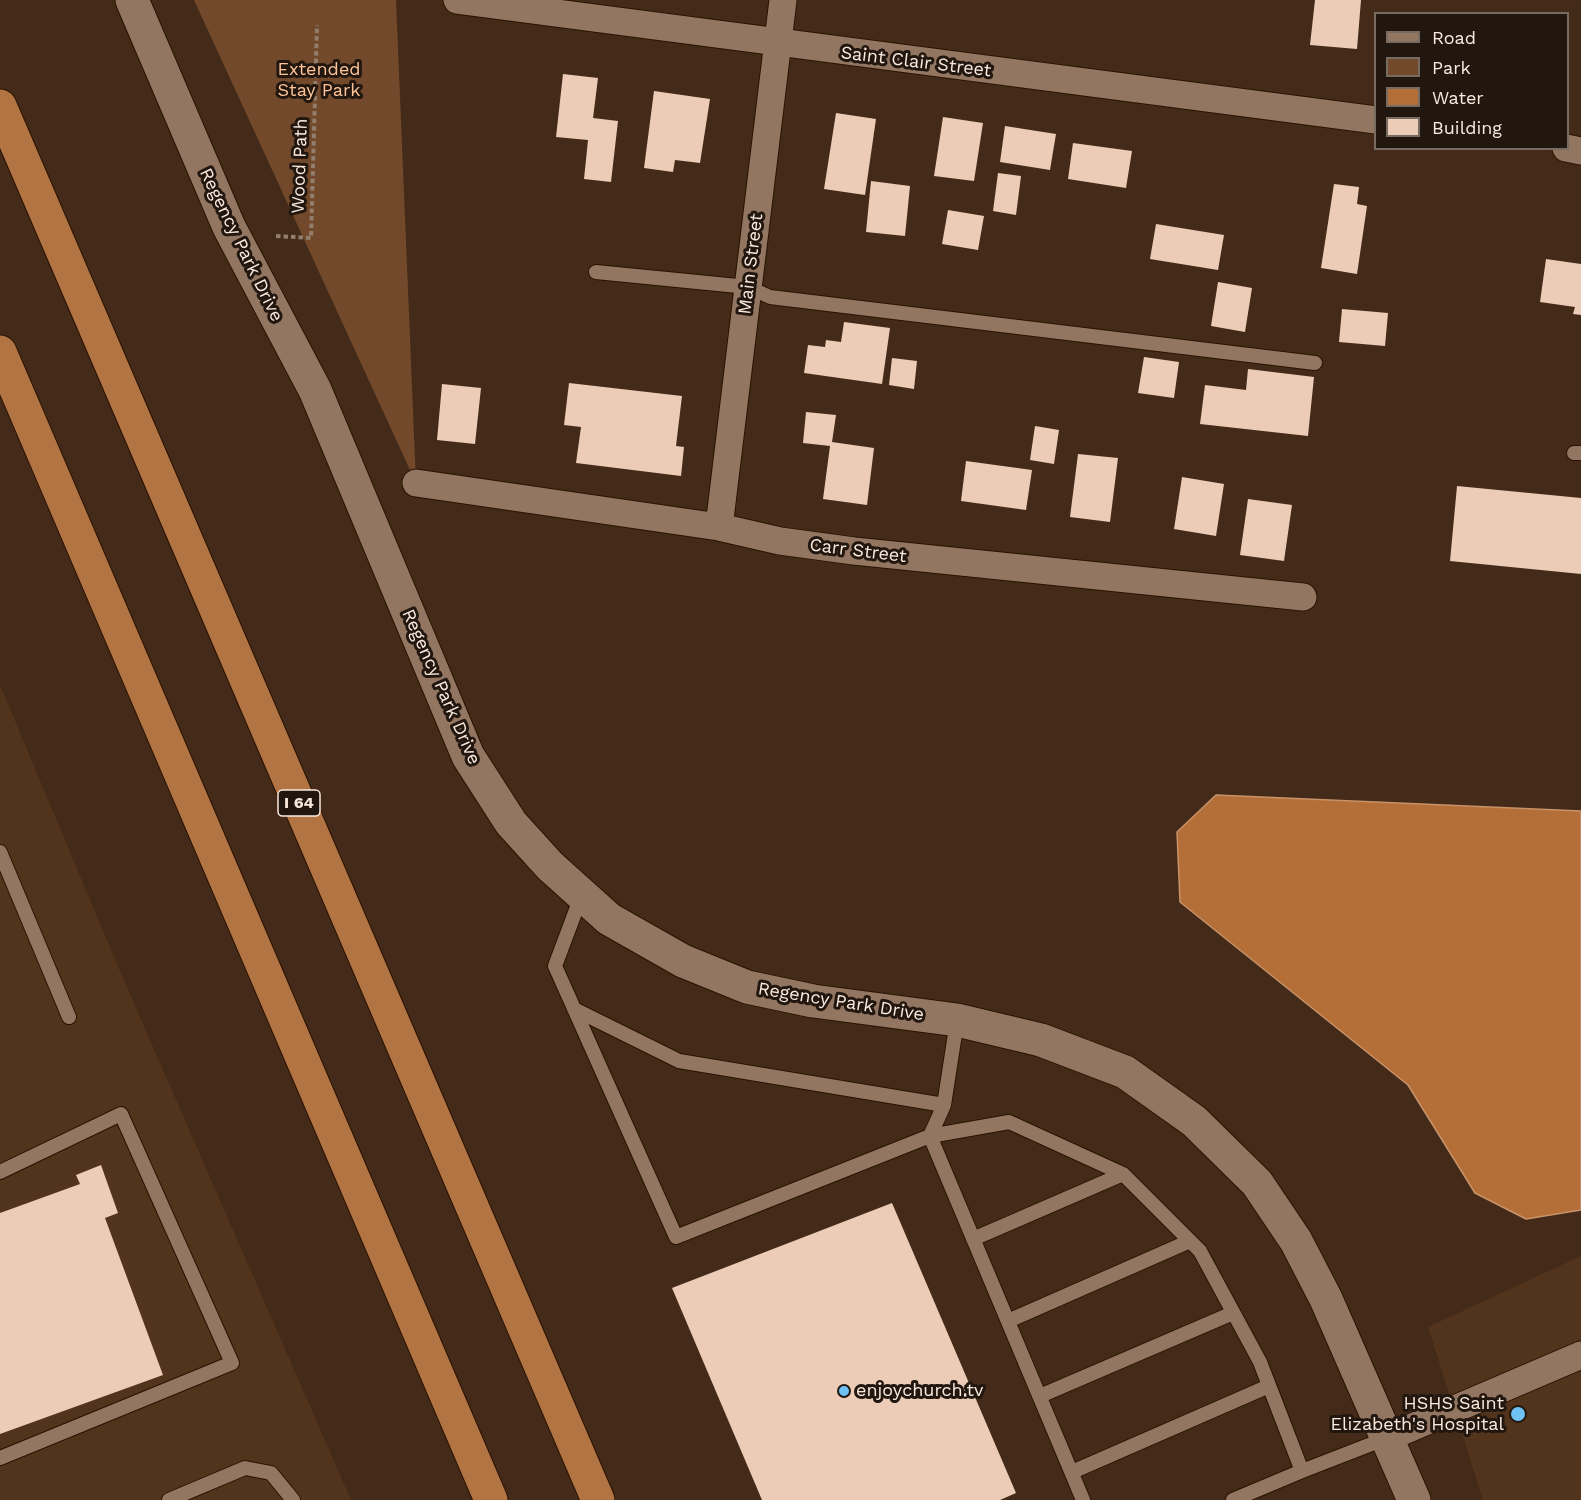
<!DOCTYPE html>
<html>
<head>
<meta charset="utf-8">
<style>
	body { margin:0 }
	#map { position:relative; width:1581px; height:1500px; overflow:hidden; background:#442b19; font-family:"Work Sans",sans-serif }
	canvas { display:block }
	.legend { position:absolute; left:1374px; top:12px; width:195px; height:138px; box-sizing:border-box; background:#22170f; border:2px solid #786b62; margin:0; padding:8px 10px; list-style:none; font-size:18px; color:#faeade }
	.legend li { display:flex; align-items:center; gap:12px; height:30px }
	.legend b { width:30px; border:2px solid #786b62 }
</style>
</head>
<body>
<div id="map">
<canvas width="1581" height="1500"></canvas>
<ul class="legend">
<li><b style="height:8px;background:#937661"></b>Road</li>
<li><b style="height:16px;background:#72492a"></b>Park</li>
<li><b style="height:16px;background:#b46e37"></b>Water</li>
<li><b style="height:16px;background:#ecccb6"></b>Building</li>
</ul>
</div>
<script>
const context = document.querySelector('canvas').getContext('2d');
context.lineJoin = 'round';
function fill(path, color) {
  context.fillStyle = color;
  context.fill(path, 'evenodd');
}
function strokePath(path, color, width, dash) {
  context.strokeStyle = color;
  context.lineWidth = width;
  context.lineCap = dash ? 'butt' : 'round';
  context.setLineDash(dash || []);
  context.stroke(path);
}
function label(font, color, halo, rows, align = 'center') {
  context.font = font + ' "Work Sans",sans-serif';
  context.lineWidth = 6;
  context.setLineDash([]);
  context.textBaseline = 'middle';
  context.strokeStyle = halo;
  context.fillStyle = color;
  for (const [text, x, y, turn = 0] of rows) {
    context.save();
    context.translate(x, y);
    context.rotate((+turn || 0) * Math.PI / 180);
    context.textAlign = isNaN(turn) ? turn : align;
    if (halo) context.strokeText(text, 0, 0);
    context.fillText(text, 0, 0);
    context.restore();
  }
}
fill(new Path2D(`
	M0,685L122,976L351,1500H0Z
	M1581,1256V1500H1483L1428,1327Z`), '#52331c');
fill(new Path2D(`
	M194,0H396L416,483Z`), '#72492a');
const water = new Path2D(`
	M1216,795L1581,811V1210L1526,1219L1475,1193L1408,1085L1180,902L1177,832Z`);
fill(water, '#b46e37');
strokePath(water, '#c99369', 1.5);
fill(new Path2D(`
	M1315,0H1361L1357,49L1310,45Z
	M563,74L598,78L593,118L618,121L611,182L584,179L588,140L556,137Z
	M654,91L710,99L700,163L675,160L673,172L644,168Z
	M836,113L876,119L865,195L824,189Z
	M943,117L983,123L974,181L934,176Z
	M1005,126L1056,134L1050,170L1000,162Z
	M1073,143L1132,151L1126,188L1068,179Z
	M998,173L1021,176L1016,215L993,211Z
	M871,181L910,186L905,236L866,232Z
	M1334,184L1359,187L1357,204L1367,206L1357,274L1321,268Z
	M948,210L984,216L978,250L942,244Z
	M1156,224L1224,235L1218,270L1150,259Z
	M1546,259L1581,264V315L1573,314L1575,307L1540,302Z
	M1218,282L1252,288L1245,332L1211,326Z
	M1342,309L1388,313L1385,346L1339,342Z
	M844,322L890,328L882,384L804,373L808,345L825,347L826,340L841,342Z
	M1144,357L1179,362L1174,398L1138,393Z
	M892,358L917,361L914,389L889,385Z
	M1248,369L1314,377L1308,436L1200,424L1205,385L1246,390Z
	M569,383L682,396L676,446L684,447L681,476L576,463L581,427L564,425Z
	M442,384L481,388L475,444L437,440Z
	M806,412L836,415L832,442L874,448L867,505L823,499L830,446L803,443Z
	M1035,426L1059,430L1054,464L1030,460Z
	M1078,454L1118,458L1110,522L1070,517Z
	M966,461L1032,470L1026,510L961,501Z
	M1182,477L1224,484L1216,536L1174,529Z
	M1457,486L1581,498V574L1450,561Z
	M1248,499L1292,505L1284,561L1240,555Z
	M101,1165L118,1213L105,1218L163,1375L0,1434V1213L80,1184L76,1175Z
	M892,1203L1016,1493L1000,1500H762L672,1288Z`), '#ecccb6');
const service = new Path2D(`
	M596,272L748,287L770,297L1315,363
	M1574,453H1581
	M0,852L69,1017
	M582,894L555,966L676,1237L930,1136L944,1105L957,1021
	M574,1009L679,1061L944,1105
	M0,1172L121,1114L232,1363L0,1458
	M973,1239L1123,1174
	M1008,1321L1190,1241
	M1040,1396L1233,1313
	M1072,1472L1269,1386
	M169,1500L245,1468L271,1473L293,1500
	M1083,1500L930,1136L1009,1122L1123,1174L1200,1251L1260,1362L1302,1471L1387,1438
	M1233,1500L1302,1471`);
const minor = new Path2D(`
	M457,0L1376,120
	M1566,148L1581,151
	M416,483L719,527L780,541L854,551L1303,597
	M719,527L783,0
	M1387,1438L1581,1355`);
const tertiary = new Path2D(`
	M132,0L229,227L315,390L468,756L511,823L550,866L609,919L683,961L747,987L813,1001L957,1020L1041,1040L1125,1072L1194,1121L1257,1183L1296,1241L1326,1299L1414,1500`);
const motorway = new Path2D(`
	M0,106L598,1500
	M0,352L491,1500`);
strokePath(service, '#2a1302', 16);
strokePath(minor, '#2a1302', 29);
strokePath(tertiary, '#2a1302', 35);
strokePath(motorway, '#2a1302', 35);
strokePath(new Path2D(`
	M276,236L311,238L317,25`), '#937e6e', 4, [4.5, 3]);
strokePath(service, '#937661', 14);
strokePath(minor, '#937661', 27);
strokePath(tertiary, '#937661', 33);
strokePath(motorway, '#b37444', 33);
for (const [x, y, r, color] of [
	[844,1391,6,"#6fc2f4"],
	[1518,1414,8,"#6fc2f4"]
]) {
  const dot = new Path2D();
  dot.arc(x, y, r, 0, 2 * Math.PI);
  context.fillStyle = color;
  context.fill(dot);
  strokePath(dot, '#22170f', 2);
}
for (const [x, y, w] of [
	[299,803,42]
]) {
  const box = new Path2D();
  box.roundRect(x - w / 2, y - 13, w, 26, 4.5);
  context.fillStyle = '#22170f';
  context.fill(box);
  strokePath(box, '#faeade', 1.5);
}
label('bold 16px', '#faeade', null, [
	["I 64",299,803]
]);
label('18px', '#faeade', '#22170f', [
	["Saint Clair Street",916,62,7],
	["Wood Path",300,166,-88],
	["Regency Park Drive",241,245,64],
	["Main Street",751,264,-83],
	["Carr Street",858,551,7],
	["Regency Park Drive",441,687,66],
	["Regency Park Drive",841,1002,9]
]);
label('18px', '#fec49a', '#22170f', [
	["Extended",319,70],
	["Stay Park",319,91]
]);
label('18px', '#faeade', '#22170f', [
	["enjoychurch.tv",856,1391],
	["HSHS Saint",1504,1404,"right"],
	["Elizabeth's Hospital",1504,1425,"right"]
], 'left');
</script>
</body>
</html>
